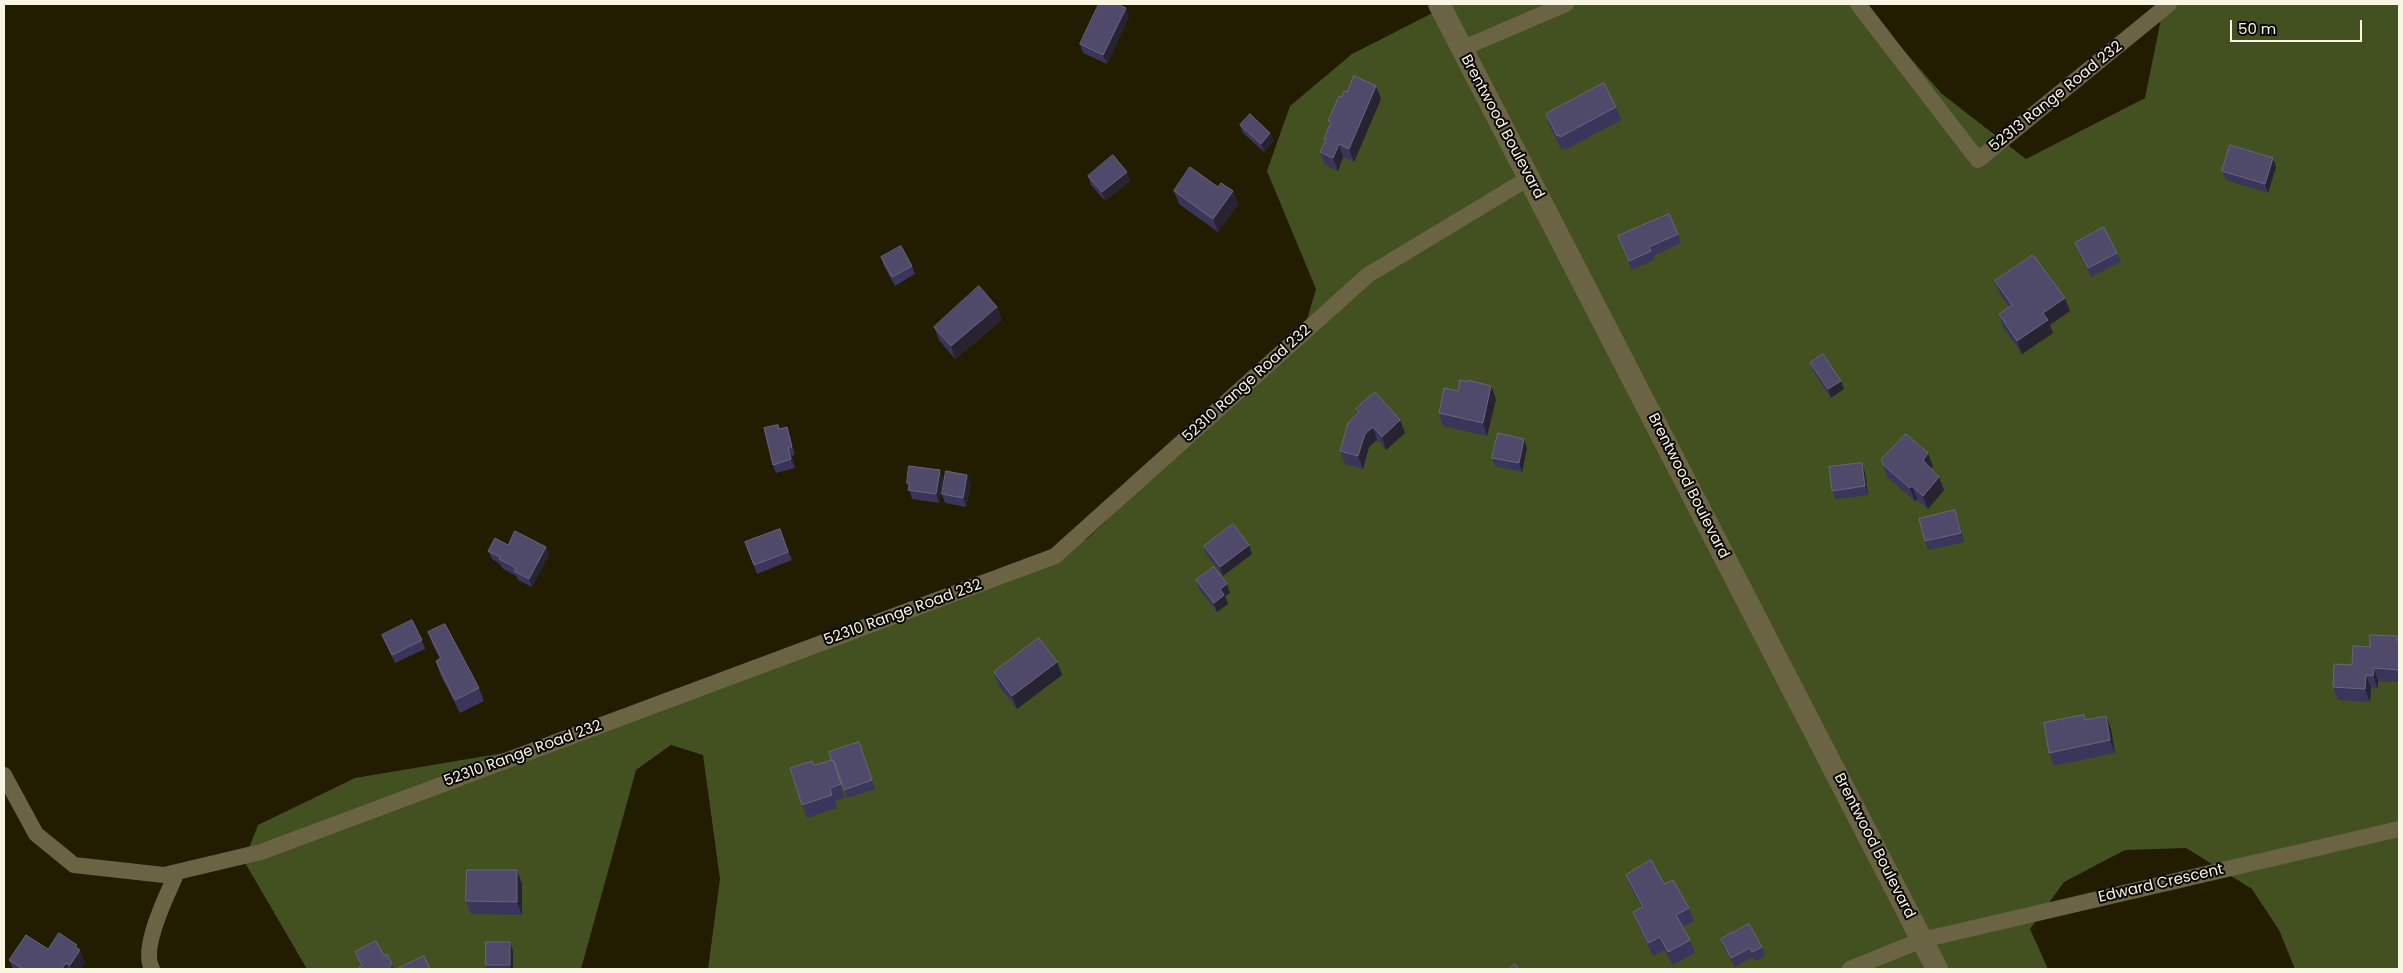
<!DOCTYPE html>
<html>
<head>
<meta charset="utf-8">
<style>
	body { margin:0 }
	#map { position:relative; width:2403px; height:973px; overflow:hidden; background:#221c00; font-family:Poppins,sans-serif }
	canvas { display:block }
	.frame { position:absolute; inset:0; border:5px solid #f8f5e3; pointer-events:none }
	.scale { position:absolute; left:2230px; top:20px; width:132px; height:22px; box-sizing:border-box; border:2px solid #f8f5e3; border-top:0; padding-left:6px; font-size:15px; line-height:18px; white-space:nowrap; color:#f8f5e3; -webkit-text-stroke:4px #090701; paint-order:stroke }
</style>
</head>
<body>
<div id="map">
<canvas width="2403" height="973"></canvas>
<div class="frame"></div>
<div class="scale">50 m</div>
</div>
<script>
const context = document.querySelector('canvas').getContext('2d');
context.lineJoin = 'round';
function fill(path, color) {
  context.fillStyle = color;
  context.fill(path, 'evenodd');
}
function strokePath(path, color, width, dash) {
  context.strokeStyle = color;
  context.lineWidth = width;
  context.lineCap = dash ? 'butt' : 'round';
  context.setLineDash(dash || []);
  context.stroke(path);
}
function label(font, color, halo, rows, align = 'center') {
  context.font = font + ' Poppins,sans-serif';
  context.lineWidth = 4;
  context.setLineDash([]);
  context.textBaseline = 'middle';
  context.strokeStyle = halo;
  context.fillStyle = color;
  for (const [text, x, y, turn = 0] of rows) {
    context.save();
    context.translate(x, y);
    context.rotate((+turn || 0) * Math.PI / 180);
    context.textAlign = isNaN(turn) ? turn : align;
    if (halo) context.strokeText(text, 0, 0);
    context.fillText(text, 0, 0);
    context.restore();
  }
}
fill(new Path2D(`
	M1450,4H1863L1942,94L2026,159L2145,98L2164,4H2399V969H2295L2279,930L2252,889L2186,848L2125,850L2064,882L2030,929L2048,969H708L720,879L703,755L671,745L636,770L581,969H307L244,861L258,825L355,778L569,742L1087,539L1301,340L1316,289L1267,171L1290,106L1352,54Z`), '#435121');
strokePath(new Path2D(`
	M1858,4L1978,160L2169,4
	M1461,49L1566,4
	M4,775L36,834L74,865L164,875L261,852L1055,556L1368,275L1529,178
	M152,969C140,947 168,894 177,872
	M1850,969L1922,940L2399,829`), '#6a6444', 16);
strokePath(new Path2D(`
	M1439,4L1937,969`), '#6a6444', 22);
fill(new Path2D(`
	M1129,17L1107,64L1083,53L1080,44Z
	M1376,86L1381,99L1354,162L1343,157L1338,171L1325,165L1320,152L1325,141L1324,139L1330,126L1328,121L1342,97L1347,92Z
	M1616,107L1621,120L1565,150L1564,148L1561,149L1550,127L1546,114Z
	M1240,125L1274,141L1264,152L1243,133Z
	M2276,167L2268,193L2226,180L2222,171Z
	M1088,176L1130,181L1105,201L1091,185Z
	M1218,187L1233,191L1238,204L1218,232L1179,204L1174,191Z
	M1678,234L1681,243L1653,256L1654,260L1632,270L1618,236Z
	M2075,243L2117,253L2121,262L2091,277L2078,251Z
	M881,257L912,266L915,274L895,286L884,266Z
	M1995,281L2070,311L2050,325L2053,333L2022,354L2003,327L1999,314L2009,307L2000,294Z
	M997,307L1002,320L955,359L939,340L934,327Z
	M1810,363L1841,381L1844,389L1831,398L1813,371Z
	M1467,382L1491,386L1496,399L1487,436L1443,426L1439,413Z
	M1356,409L1400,420L1405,433L1386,450L1377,440L1369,447L1363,469L1345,464L1340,451L1358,414Z
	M778,425L780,429L787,427L790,436L795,455L792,456L795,468L776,473L773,465Z
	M1527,448L1522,472L1495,466L1492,458Z
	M1881,460L1933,466L1931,468L1944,490L1928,509L1917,500L1915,501L1887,477Z
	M1865,472L1868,495L1836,499L1832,491Z
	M967,475L971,484L966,507L945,503L942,494Z
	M943,479L939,503L912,499L907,483Z
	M1958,519L1964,542L1928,550L1925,541Z
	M780,529L792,560L757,574L745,542Z
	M508,545L546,547L549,555L532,587L518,580L516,576L502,568L500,564L492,559L488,551Z
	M1249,545L1252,554L1223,576L1207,555L1204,546Z
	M1196,580L1230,593L1225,596L1228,604L1217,612L1199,589Z
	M428,632L479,688L484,701L460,713L440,674L436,661L440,659L433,645Z
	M382,635L422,640L425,649L395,663L386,644Z
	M2397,636L2399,642V682L2378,681V689L2371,688L2370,702L2338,700L2333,687L2352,665L2370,647Z
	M1057,662L1062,675L1017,709L999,686L994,672Z
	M2084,715L2086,720L2111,729L2115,753L2054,766L2049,753Z
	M859,742L875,789L847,798L838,772H837L845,798L835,801L837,808L807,818L802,805L814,765L831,760Z
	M517,870L522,884V915L471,914L466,901Z
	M1626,875L1664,884L1689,908L1694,921L1683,927L1690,940L1695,953L1673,965L1664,950L1653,956L1638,925L1633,912L1642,908L1631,888Z
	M1721,939L1762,947L1765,956L1756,961L1753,957L1735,967L1724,948Z
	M77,945L85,963L81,969H13L9,960L48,949Z
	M513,951V969H487L486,965Z
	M355,952L384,956L392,964L394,969H357L361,967Z`), '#3a355a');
fill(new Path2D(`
	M1126,8L1129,17L1107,64L1103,55Z
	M1376,86L1381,99L1354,162L1349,149Z
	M1270,133L1274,141L1264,152L1261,144Z
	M1339,144L1343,157L1338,171L1333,158Z
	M2273,158L2276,167L2268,193L2265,184Z
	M1127,172L1130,181L1105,201L1102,192Z
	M1233,191L1238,204L1218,232L1213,219Z
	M2065,298L2070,311L2050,325L2053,333L2022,354L2017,341L2043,313Z
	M997,307L1002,320L955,359L951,346Z
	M1841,381L1844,389L1831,398L1828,389Z
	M1491,386L1496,399L1487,436L1483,423Z
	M1400,420L1405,433L1386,450L1382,437Z
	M787,427L790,436L795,455L792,447Z
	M1373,427L1377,440L1369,447L1363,469L1358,456L1365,434Z
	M1524,439L1527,448L1522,472L1519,463Z
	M788,447L792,456L795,468L791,459Z
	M1928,453L1933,466L1928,473L1923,460Z
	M1862,463L1865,472L1868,495L1865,486Z
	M940,470L943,479L939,503L936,494Z
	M967,475L971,484L966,507L963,498Z
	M1939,477L1944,490L1928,509L1923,496Z
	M1912,486L1917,500L1915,501L1910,488Z
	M1955,510L1958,519L1964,542L1961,533Z
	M1249,545L1252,554L1223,576L1220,567Z
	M546,547L549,555L532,587L529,579Z
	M1227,584L1230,593L1225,596L1228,604L1217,612L1214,603L1220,589Z
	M1057,662L1062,675L1017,709L1012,696Z
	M2374,668L2378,681V689L2373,676Z
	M2366,675L2371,688L2370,702L2365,689Z
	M2106,716L2111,729L2115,753L2110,740Z
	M517,870L522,884V915L517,902Z
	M510,942L513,951V969H511L510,965Z
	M77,945L79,952L80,950L85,963L81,969H71L70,965L75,947Z
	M66,963L68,969H62Z`), '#282330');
const building = new Path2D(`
	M1099,4H1117L1126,8L1103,55L1080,44Z
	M1354,76L1376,86L1349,149L1339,144L1333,158L1320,152L1326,139H1324L1331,122L1328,121L1339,96L1342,97L1344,91L1347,92Z
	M1604,83L1616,107L1560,137L1559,135L1557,136L1546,114Z
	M1250,114L1270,133L1261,144L1240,125Z
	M2230,145L2273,158L2265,184L2222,171Z
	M1113,155L1127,172L1102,192L1088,176Z
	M1190,167L1218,187L1221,183L1233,191L1213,219L1174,191Z
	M1669,214L1678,234L1649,247L1651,251L1629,261L1618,236Z
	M2104,227L2117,253L2088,268L2075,243Z
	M901,246L912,266L892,277L881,257Z
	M2033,255L2065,298L2043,313L2048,320L2017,341L1999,314L2012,305L1995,281Z
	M979,286L997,307L951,346L934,327Z
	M1823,354L1841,381L1828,389L1810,363Z
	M1460,380L1467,382L1468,380L1491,386L1483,423L1439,413L1444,388L1458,391Z
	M1375,392L1400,420L1382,437L1373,427L1365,434L1358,456L1340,451L1348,423L1359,412L1356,409Z
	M778,425L779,429L787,427L792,447H788L791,459L773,465L764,428Z
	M1498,433L1524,439L1519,463L1492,458Z
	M1906,434L1928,453L1923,460L1939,477L1923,496L1912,486L1910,488L1882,464L1883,463L1881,460Z
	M1862,463L1865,486L1832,491L1829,467Z
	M909,466L940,470L936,494L908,490L910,484L907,483Z
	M946,471L967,475L963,498L942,494Z
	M1955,510L1961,533L1925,541L1919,519Z
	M1233,524L1249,545L1220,567L1204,546Z
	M780,529L788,552L754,565L745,542Z
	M515,531L546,547L529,579L514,571L516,568L499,559L500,557L488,551L495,538L508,545Z
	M1214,567L1227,584L1220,589L1224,595L1214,603L1196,580Z
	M412,620L422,640L392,655L382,635Z
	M445,624L479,688L455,700L436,661L441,658L428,632Z
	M2370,635L2397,636V642H2399V670L2374,668L2373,676L2366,675L2365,689L2333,687L2334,664L2352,665L2353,646L2370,647Z
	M1039,638L1057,662L1012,696L994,672Z
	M2084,715L2085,720L2106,716L2110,740L2049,753L2044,723Z
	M859,742L872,780L844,790L835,763H834L833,760H831L829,752Z
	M833,760L841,784L830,788L832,795L802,805L790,768L812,761L814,765Z
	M1651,860L1664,884L1673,880L1689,908L1676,915L1690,940L1668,952L1660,937L1648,943L1633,912L1643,907L1626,875Z
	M467,870H517V902L466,901Z
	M1749,924L1762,947L1752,952L1750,948L1731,958L1721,939Z
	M59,933L77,945L75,947L80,950L70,965L66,963L62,969H23L9,960L26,935L48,949Z
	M376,941L384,956L387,954L392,964L389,966L391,969H357L362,966L355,952Z
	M486,942H510V965H486Z
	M424,956L430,969H397Z
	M1515,964L1519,969H1509Z`);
fill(building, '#4f4a69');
strokePath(building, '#69657c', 1);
label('15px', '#f8f5e3', '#090701', [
	["52313 Range Road 232",2056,97,-39],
	["Brentwood Boulevard",1502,127,62],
	["52310 Range Road 232",1247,384,-42],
	["Brentwood Boulevard",1688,486,63],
	["52310 Range Road 232",903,613,-20],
	["52310 Range Road 232",523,754,-20],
	["Brentwood Boulevard",1874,846,63],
	["Edward Crescent",2161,884,-13]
]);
</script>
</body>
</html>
